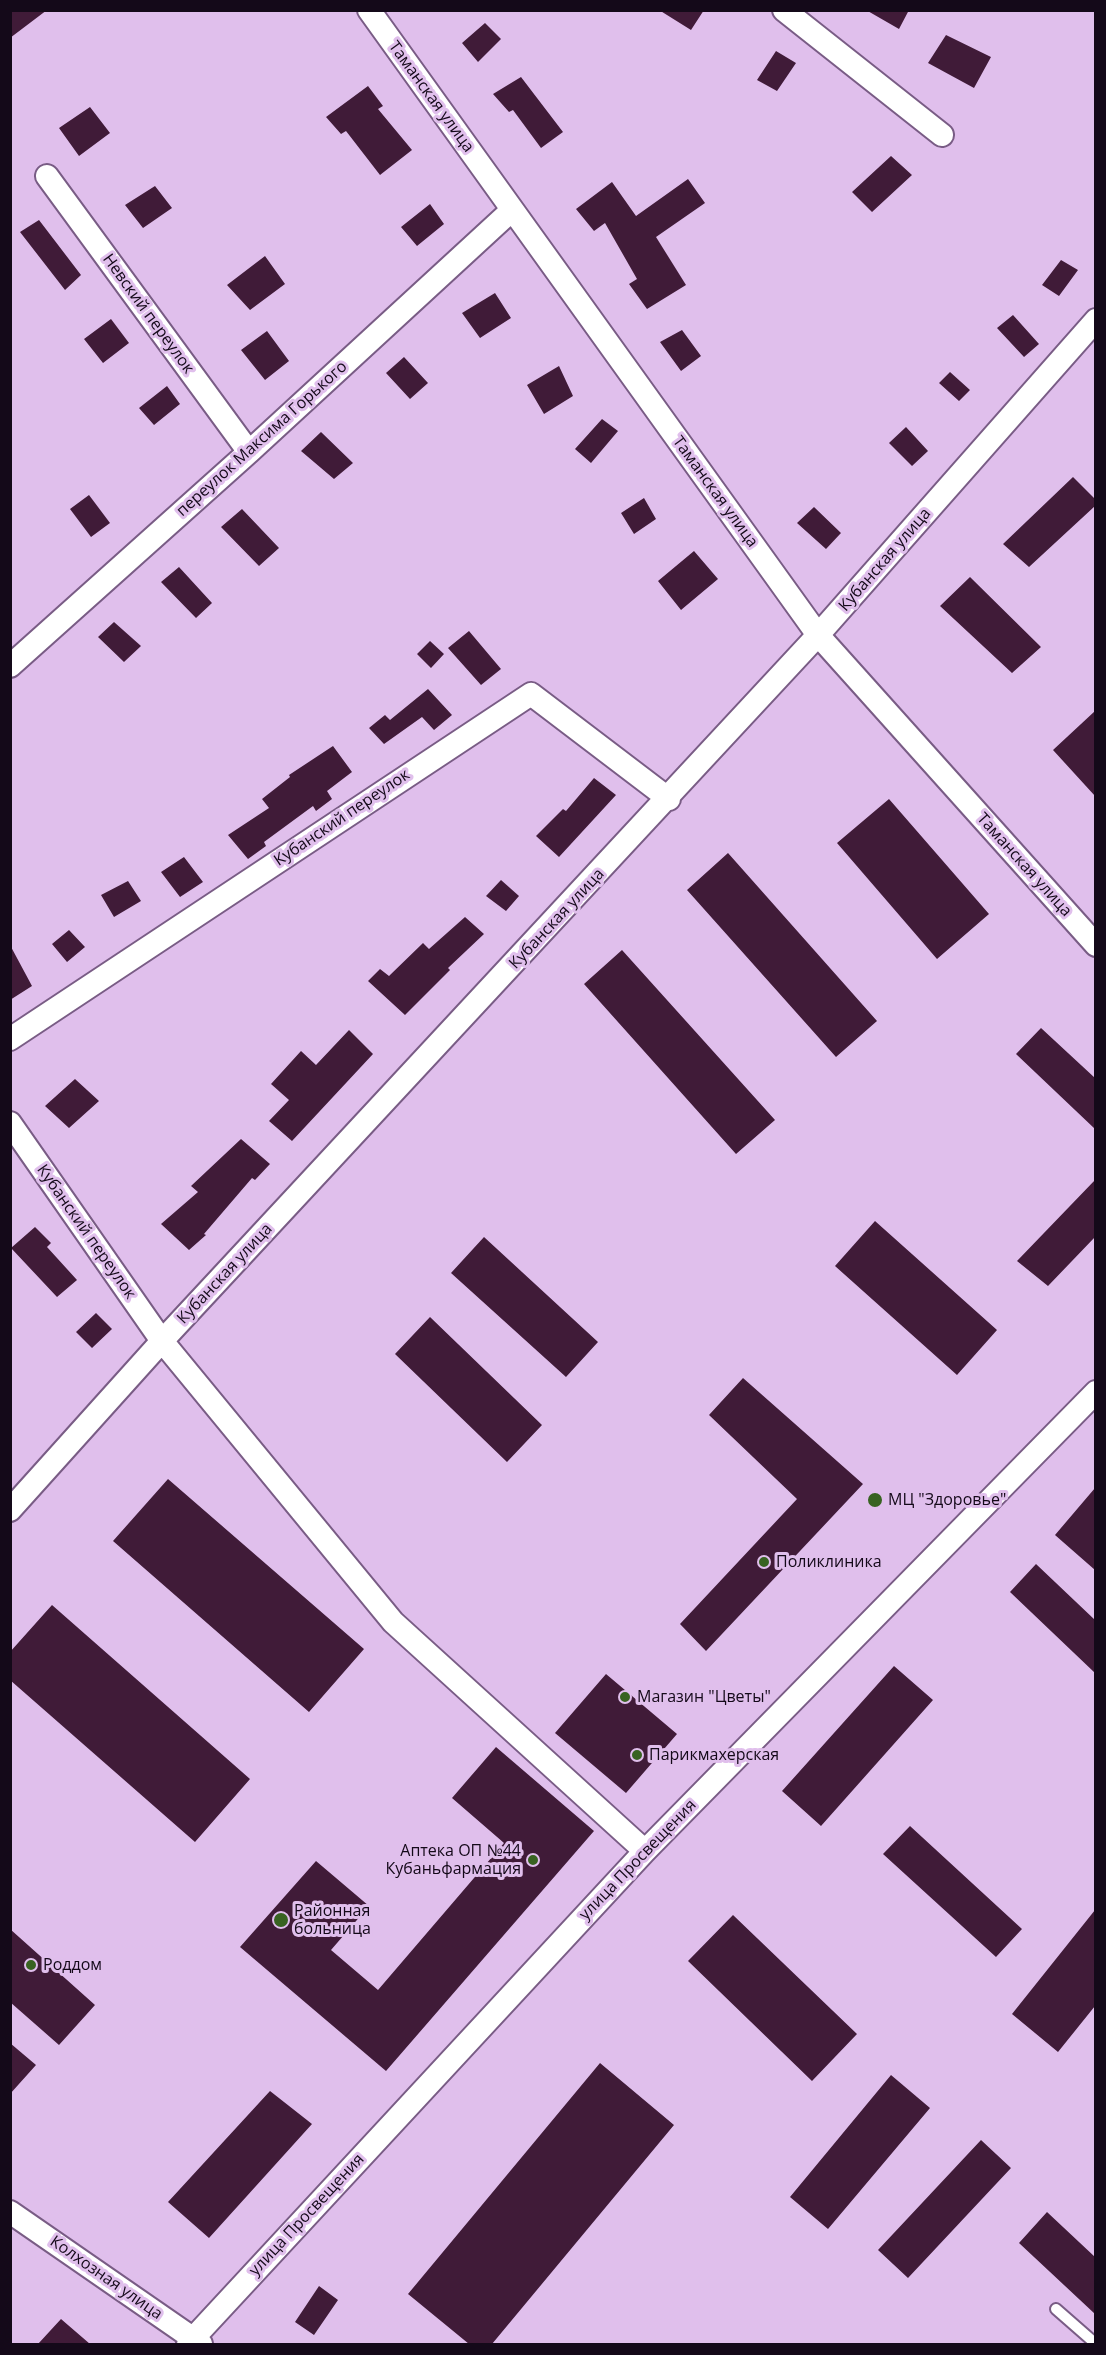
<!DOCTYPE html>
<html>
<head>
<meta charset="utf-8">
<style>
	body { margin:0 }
	#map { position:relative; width:1106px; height:2355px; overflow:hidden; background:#e0bfec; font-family:"Open Sans",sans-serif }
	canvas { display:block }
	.frame { position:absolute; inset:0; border:12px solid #140919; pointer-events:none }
</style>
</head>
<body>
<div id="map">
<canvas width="1106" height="2355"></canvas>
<div class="frame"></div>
</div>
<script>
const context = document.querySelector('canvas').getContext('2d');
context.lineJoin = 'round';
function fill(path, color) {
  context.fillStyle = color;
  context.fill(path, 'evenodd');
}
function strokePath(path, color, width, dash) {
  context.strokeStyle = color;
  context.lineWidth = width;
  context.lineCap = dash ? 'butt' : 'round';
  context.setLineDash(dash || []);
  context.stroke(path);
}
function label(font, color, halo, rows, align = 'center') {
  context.font = font + ' "Open Sans",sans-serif';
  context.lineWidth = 6;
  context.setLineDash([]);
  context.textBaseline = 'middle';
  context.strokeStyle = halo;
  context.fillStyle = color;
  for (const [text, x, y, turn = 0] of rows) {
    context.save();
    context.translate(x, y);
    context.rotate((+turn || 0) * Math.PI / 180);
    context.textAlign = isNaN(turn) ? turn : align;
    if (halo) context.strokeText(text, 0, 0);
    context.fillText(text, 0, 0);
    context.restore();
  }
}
fill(new Path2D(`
	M10,10H47L10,38Z
	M659,10H704L691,30Z
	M866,10H909L899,29Z
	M485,23L501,39L478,62L462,43Z
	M946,35L991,57L974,88L928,63Z
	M776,51L796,63L777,91L757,80Z
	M521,77L563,132L541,148L513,110L509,112L493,94Z
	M368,86L383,106L378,109L412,150L380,175L346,131L341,134L326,117Z
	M90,107L110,133L79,156L59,128Z
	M891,156L912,175L872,212L852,192Z
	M688,179L705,203L656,237L686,285L647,309L629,284L637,279L605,223L594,231L576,209L612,182L636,216Z
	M155,186L172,208L143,228L125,205Z
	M430,204L444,224L417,246L401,227Z
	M39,220L81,275L65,290L20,232Z
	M265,256L285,284L250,310L227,285Z
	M1061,260L1078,270L1059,296L1042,285Z
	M495,293L511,318L480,338L462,313Z
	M1013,315L1039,344L1024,357L997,328Z
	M111,319L129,343L103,363L84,339Z
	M682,330L701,356L681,371L660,342Z
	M267,331L289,361L265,380L241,350Z
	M404,357L428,383L410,399L386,373Z
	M559,366L573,396L544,414L527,385Z
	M950,372L970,390L959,401L939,383Z
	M167,386L180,404L154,425L139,408Z
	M602,419L618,431L591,463L575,449Z
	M906,427L928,451L912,466L889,443Z
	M321,432L353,463L334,479L301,451Z
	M1073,477L1095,499V506L1029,567L1003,544Z
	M89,495L110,523L91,537L70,509Z
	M644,498L656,519L634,534L621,513Z
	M814,507L841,533L826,549L797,523Z
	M242,509L279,548L259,566L221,527Z
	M694,551L718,579L681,610L658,581Z
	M179,567L212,603L196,618L161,582Z
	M970,577L1041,647L1012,673L940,606Z
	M114,622L141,646L124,662L98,637Z
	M469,631L501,669L481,685L448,648Z
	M430,641L444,654L431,668L417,654Z
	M428,689L452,715L434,730L422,717L384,744L369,728L385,715L390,720Z
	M1095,711V796L1053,750Z
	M333,746L352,772L327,791L332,799L316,811L313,806L264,842L266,846L248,859L228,835L269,808L262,799L290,777L289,775Z
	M594,778L616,795L559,857L536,836L563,809L566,811Z
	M889,799L989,914L937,959L837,843Z
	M728,853L877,1021L836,1057L687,890Z
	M184,857L203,882L180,897L161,872Z
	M501,880L519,896L506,911L486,896Z
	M128,881L141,901L114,917L101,895Z
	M465,917L484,934L448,968L450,970L405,1015L368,981L380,969L389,976L423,943L429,949Z
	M69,930L85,947L67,962L52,944Z
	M10,945L32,986L10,1000Z
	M622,950L775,1120L736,1154L584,984Z
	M1041,1028L1095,1078V1129L1016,1054Z
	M349,1030L373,1054L292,1141L269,1121L289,1100L271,1084L301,1051L316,1065Z
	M75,1079L99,1101L69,1128L45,1106Z
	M241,1139L270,1164L255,1180L252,1178L204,1234L206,1235L189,1250L161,1224L198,1192L191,1186Z
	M1095,1180V1237L1048,1286L1017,1261Z
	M875,1221L997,1330L957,1375L835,1266Z
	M35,1227L51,1243L47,1247L77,1280L57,1297L11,1248Z
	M484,1237L598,1342L566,1377L451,1273Z
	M96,1313L112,1329L92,1348L76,1332Z
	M430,1317L542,1425L507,1462L395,1354Z
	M743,1378L863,1484L706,1651L680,1624L797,1499L709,1415Z
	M168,1479L364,1649L309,1712L113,1541Z
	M1095,1488V1570L1055,1535Z
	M1036,1564L1095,1620V1673L1010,1592Z
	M52,1605L250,1779L195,1842L10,1680V1652Z
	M894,1666L933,1700L821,1826L782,1791Z
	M606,1674L677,1734L626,1793L555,1733Z
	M496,1747L594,1831L386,2071L240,1947L316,1861L369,1906L331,1950L378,1990L504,1843L452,1798Z
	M910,1826L1022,1929L996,1957L883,1854Z
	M1095,1910V2006L1058,2052L1012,2014Z
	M733,1915L857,2034L812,2081L688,1961Z
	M10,1929L95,2005L59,2045L10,2002Z
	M10,2043L36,2065L10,2094Z
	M600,2063L674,2125L492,2344H469L408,2294Z
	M891,2075L930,2108L828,2229L790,2197Z
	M270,2091L312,2124L209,2238L168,2202Z
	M981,2140L1011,2168L908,2278L878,2250Z
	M1047,2212L1095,2257V2314L1019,2243Z
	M319,2286L338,2300L314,2335L295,2322Z
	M61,2319L90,2344H38Z`), '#401b38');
const lane = new Path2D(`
	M1056,2309L1096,2344`);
const street = new Path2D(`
	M369,10L818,635L1096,945
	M784,10L942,135
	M47,176L249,452
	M10,666L249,452L512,210
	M10,1039L531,694L669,799
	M10,1123L162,1341L393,1622L645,1851
	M10,1510L162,1341L818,635L1096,320
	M10,2212L201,2344
	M188,2344L645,1851L1096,1392`);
strokePath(lane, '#795c85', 14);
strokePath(street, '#795c85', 26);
strokePath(lane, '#fff', 10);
strokePath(street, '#fff', 22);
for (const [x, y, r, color] of [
	[875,1500,8,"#386321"],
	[764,1562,6,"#386321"],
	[625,1697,6,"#386321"],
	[637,1755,6,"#386321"],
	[533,1860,6,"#386321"],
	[281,1920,8,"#386321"],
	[31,1965,6,"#386321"]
]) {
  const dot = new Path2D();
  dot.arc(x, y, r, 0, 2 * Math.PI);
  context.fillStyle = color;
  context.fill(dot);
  strokePath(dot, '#e0bfec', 2);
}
label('16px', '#140919', '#e0bfec', [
	["Таманская улица",431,97,54],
	["Невский переулок",148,314,54],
	["переулок Максима Горького",262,439,-42],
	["Таманская улица",715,492,54],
	["Кубанская улица",885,560,-49],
	["Кубанский переулок",342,818,-34],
	["Таманская улица",1024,865,48],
	["Кубанская улица",557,919,-47],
	["Кубанский переулок",86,1232,55],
	["Кубанская улица",225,1274,-47],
	["улица Просвещения",638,1860,-46],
	["улица Просвещения",307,2215,-47],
	["Колхозная улица",106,2278,35]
]);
label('16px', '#140919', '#e0bfec', [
	["МЦ \"Здоровье\"",888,1500],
	["Поликлиника",776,1562],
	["Магазин \"Цветы\"",637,1697],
	["Парикмахерская",649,1755],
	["Аптека ОП №44",521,1851,"right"],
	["Кубаньфармация",521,1869,"right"],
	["Районная",294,1911],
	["больница",294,1929],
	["Роддом",43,1965]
], 'left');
</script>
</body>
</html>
